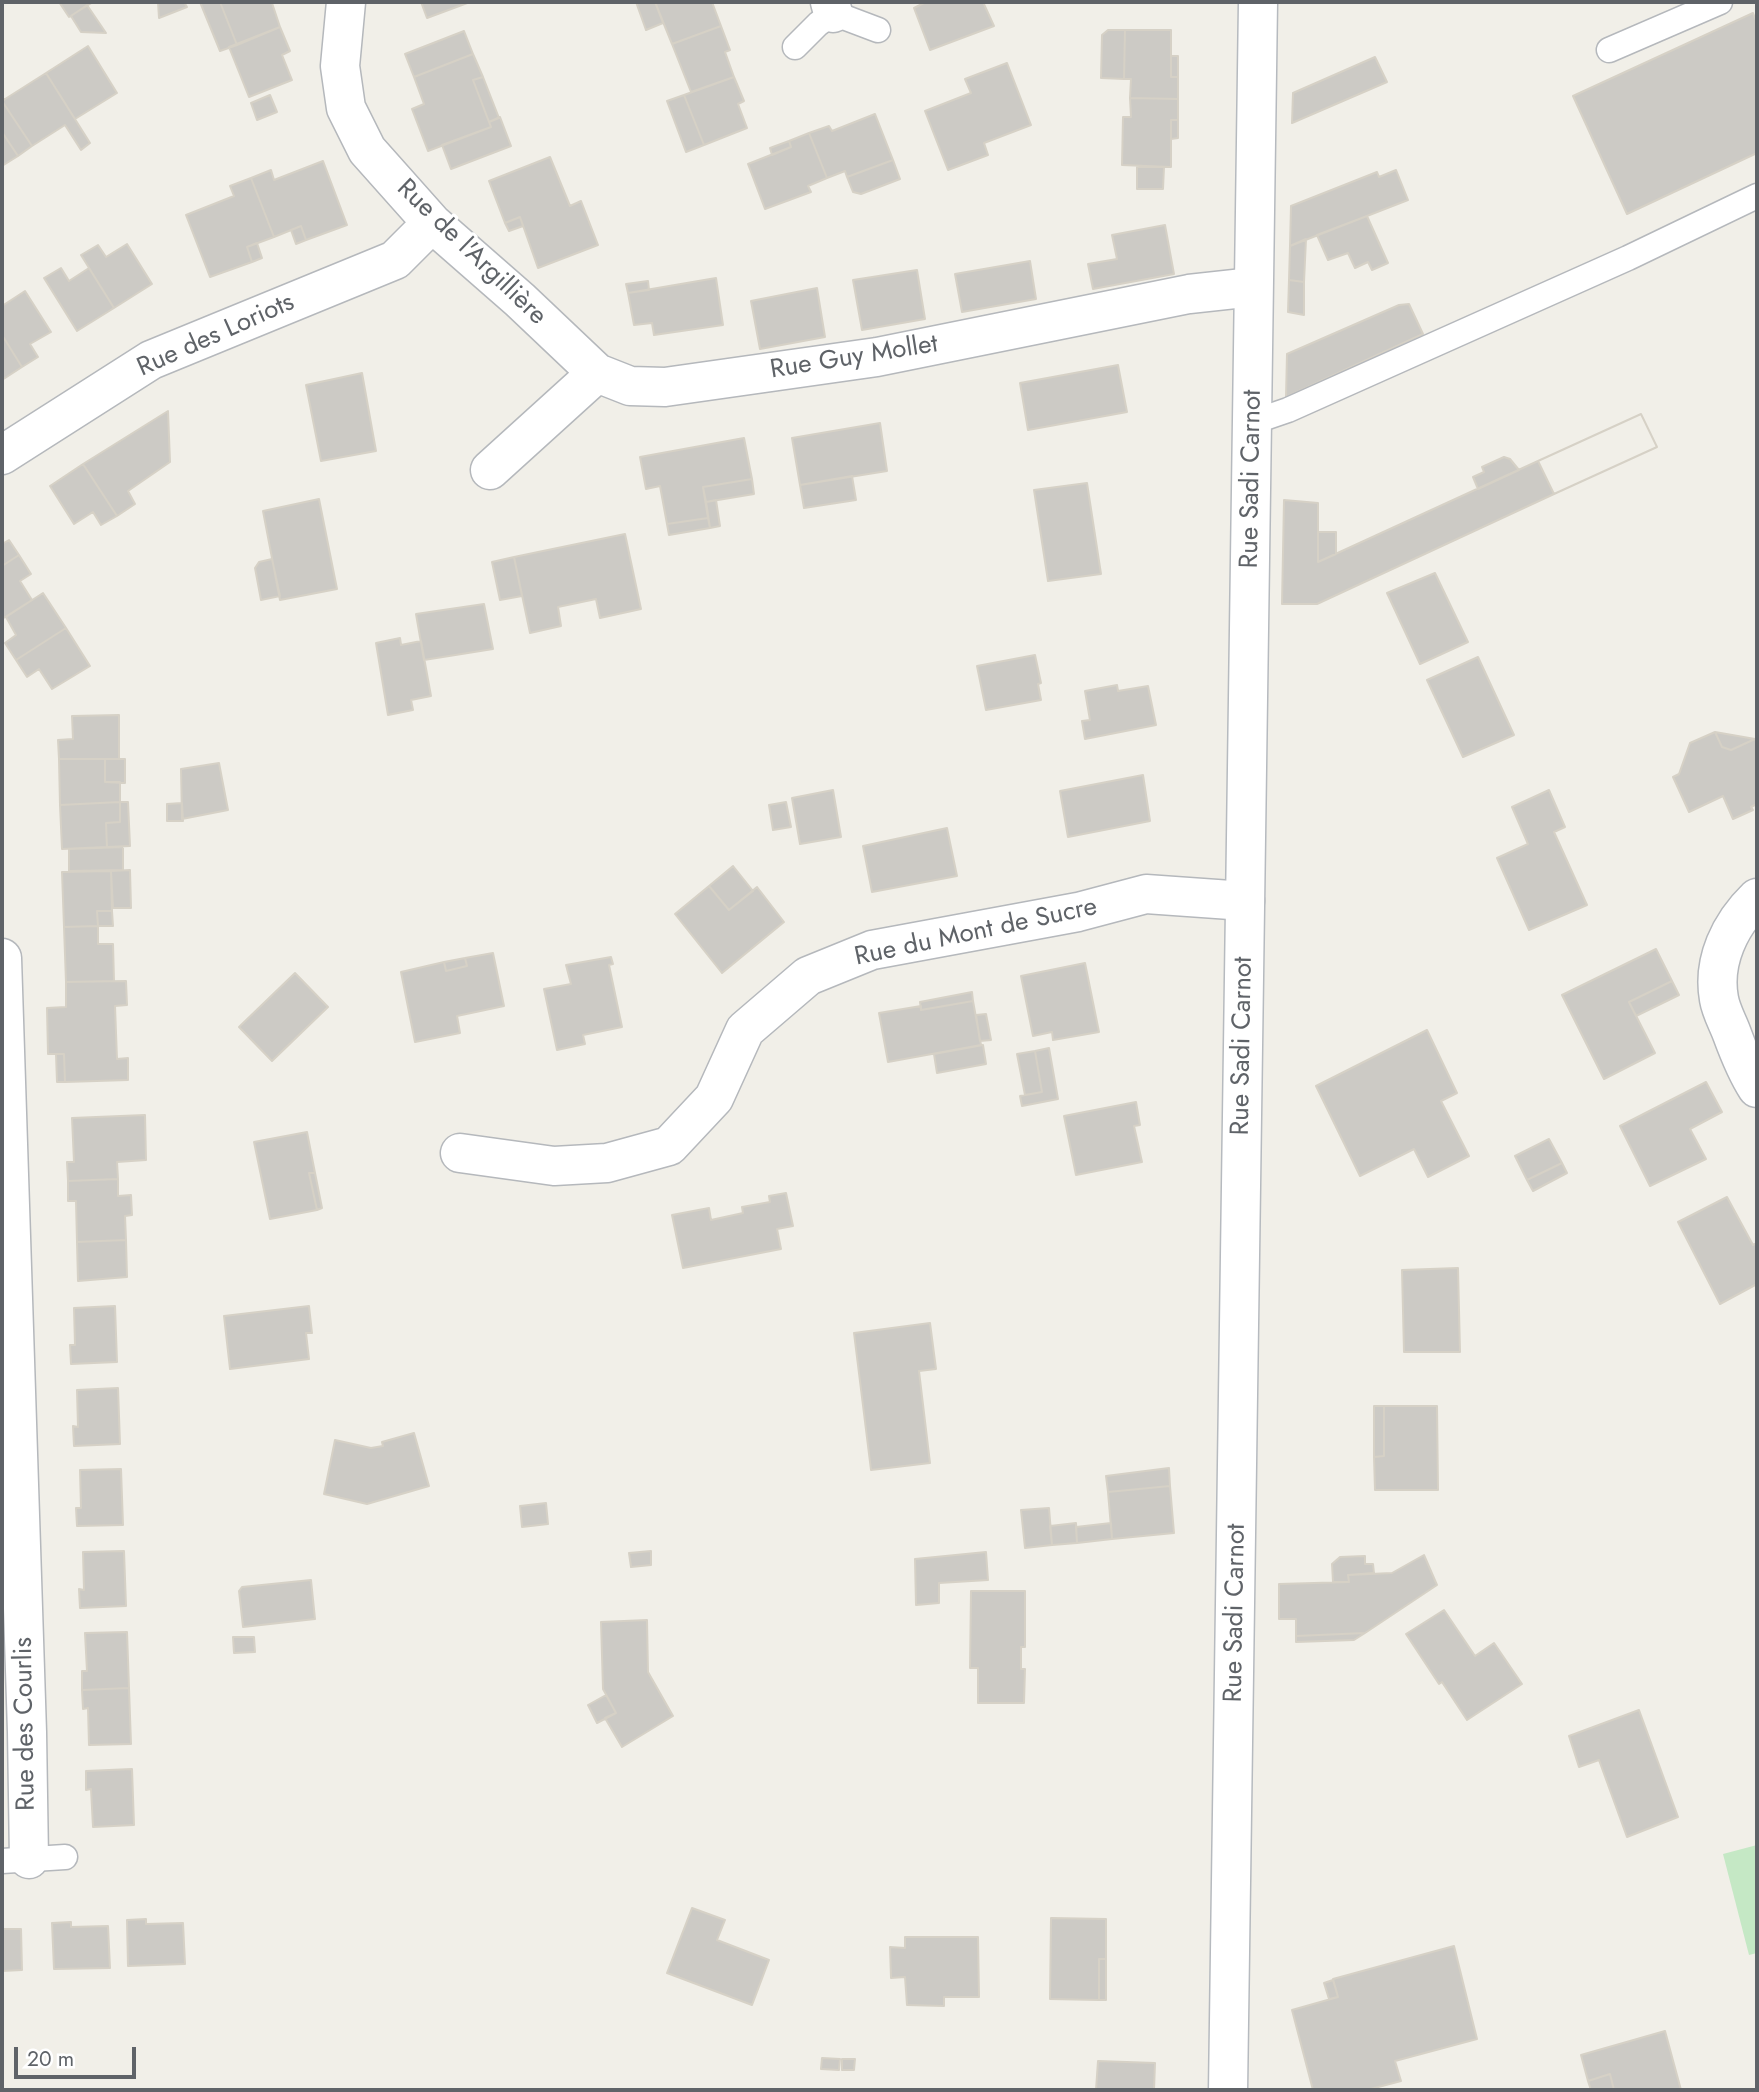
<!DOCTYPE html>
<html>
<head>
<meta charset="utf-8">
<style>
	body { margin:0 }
	#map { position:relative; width:1759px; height:2092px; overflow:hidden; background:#f1efe8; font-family:Jost,sans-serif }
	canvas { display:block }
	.frame { position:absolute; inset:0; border:4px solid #5f6368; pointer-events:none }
	.scale { position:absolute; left:14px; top:2047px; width:122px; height:32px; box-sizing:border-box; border:4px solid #5f6368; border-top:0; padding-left:9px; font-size:21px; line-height:24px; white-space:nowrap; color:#5f6368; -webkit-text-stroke:5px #fff; paint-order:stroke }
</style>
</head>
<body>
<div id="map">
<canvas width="1759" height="2092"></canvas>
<div class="frame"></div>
<div class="scale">20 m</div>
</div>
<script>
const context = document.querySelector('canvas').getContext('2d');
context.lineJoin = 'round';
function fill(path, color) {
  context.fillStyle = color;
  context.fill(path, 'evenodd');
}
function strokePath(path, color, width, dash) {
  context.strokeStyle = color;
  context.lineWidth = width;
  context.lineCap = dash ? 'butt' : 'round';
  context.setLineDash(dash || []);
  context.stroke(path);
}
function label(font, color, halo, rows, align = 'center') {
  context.font = font + ' Jost,sans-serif';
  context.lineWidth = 6;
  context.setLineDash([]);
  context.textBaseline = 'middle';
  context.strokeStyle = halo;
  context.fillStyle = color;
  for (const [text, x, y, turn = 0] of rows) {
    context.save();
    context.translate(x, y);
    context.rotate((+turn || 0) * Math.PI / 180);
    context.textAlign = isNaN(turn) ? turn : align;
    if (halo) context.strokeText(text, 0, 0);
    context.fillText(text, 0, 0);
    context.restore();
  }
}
fill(new Path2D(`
	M1757,1845V1953L1749,1955L1723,1854Z`), '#c5e8c5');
const building = new Path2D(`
	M59,2H93L69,17Z
	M158,2H184L187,7L159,18Z
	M200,2H220L237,45L220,51Z
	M220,2H275L272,3L280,27L237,45Z
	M421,2H470L427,18Z
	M636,2H655L663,23L646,30Z
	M655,2H712L721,26L672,44Z
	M926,2H983L994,26L930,50L914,8Z
	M87,5L106,33L81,32L71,16Z
	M1753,13L1757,23V153L1627,214L1573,96Z
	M721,26L730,50L725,52L734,77L691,92L672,44Z
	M280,27L290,51L282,55L292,80L249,97L229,47Z
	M1108,30H1125L1124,79L1101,78L1102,35Z
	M1125,30H1171V77H1178V99L1130,98L1131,79H1124Z
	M464,31L473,54L414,77L405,54Z
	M88,46L117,93L75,119L46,73Z
	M473,54L483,77L473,80L491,127L428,151L412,109L424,104L414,77Z
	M1171,56H1178V77H1171Z
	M1375,57L1387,82L1292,123L1293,93Z
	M1007,63L1031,125L984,143L988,155L948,170L925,111L971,93L965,79Z
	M46,73L90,143L81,150L65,125L32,146L2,101Z
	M483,77L499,118L489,122L473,80Z
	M734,77L744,101L738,104L747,128L704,145L684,95Z
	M270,95L277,112L257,120L251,103Z
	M684,95L704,145L686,152L667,101Z
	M2,96L4,100L2,101L32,146L18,156L2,132Z
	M1130,98L1178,99V120H1171V167L1122,165L1123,117H1131Z
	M875,114L893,160L847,177L845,171L827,178L809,133L829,126L832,131Z
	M500,117L511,146L451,169L442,145L491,127L489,122Z
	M1171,120H1178V138L1171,139Z
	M2,132L18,156L2,166Z
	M809,133L827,178L808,186L811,192L765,209L748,164L791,147L789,141Z
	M789,141L791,147L772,155L770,148Z
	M550,157L570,206L581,201L598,245L538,268L520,217L505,223L489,181Z
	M893,160L900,179L861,194L853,192L847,177Z
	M323,161L347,225L306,240L301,226L274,237L251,178L271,170L274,180Z
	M1137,167H1164L1163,189H1137Z
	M1396,170L1408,200L1290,246L1291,206L1377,172L1379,177Z
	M251,178L274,237L247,247L252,262L210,277L186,215L234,196L230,186Z
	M1367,216L1388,263L1372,270L1368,262L1355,268L1348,253L1328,260L1317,235Z
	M520,217L523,226L509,231L505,223Z
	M1165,225L1174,274L1093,289L1088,264L1117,259L1112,235Z
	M301,226L306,240L296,244L291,230Z
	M1306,239L1304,282L1289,280L1290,246Z
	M257,243L262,258L252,262L247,247Z
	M127,244L152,284L114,308L81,255L98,245L106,257Z
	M1030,261L1036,299L962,312L955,274Z
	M61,268L69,281L89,268L114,308L77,331L44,278Z
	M917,270L925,319L862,330L853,280Z
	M716,278L723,325L654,335L652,323L634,325L628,293Z
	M1289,280L1304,282V315L1288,312Z
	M648,281L649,290L628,293L626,284Z
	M817,288L825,337L760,349L751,301Z
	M25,291L51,332L30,344L38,357L22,367L2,335V306Z
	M1409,304L1423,334L1286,397L1287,354L1399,305Z
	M2,335L22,367L2,380Z
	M1118,365L1127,412L1028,430L1020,383Z
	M362,373L376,451L321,461L306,385Z
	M168,411L170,462L128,491L135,504L117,516L83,464Z
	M1641,414L1657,447L1554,494L1538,461Z
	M1641,414L1657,447L1554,494L1538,461Z
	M880,423L887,471L800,485L792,438Z
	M744,438L752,479L703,487L708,518L667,524L660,486L646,489L640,457Z
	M1504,457L1510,459L1519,470L1478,489L1473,477L1484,472L1482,467Z
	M1538,461L1554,494L1317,604H1282L1284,500L1318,503V562Z
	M83,464L117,516L101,525L93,512L74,524L50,486Z
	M852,476L856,500L804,508L800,485Z
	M752,479L754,494L706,502L703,487Z
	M1087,483L1101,574L1048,581L1034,490Z
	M319,499L337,589L280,600L263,511Z
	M716,500L720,526L710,528L706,502Z
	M708,518L710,528L669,535L667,524Z
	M1318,532H1336V554L1318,562Z
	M625,534L641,609L600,618L596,599L558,607L561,626L530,633L514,557Z
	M9,540L19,555L2,566V544Z
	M19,555L31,574L20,581L32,600L2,619V566Z
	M514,557L522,596L500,600L492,562Z
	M272,559L280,596L261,600L255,568L259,562Z
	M1435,573L1468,642L1420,664L1387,593Z
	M43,593L66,628L16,660L5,643L16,635L6,617Z
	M484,604L493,649L424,660L416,614Z
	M66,628L90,666L52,689L39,669L27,677L16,660Z
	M400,638L401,645L421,641L431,696L411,700L413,710L388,715L376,643Z
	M1035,655L1041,683L1038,684L1041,700L986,710L977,666Z
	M1478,657L1514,735L1463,757L1427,680Z
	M1117,685L1118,691L1148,686L1156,725L1085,739L1082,721L1090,720L1085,691Z
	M119,715V759H59L58,740L73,739L72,716Z
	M1715,732L1722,747L1731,750L1755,739L1757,743V804L1751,807L1753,810L1733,819L1723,796L1689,812L1673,777L1679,774L1690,743Z
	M1715,732L1755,739L1731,750L1722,747Z
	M59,759H105V782H120V802L60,805Z
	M105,759H125V783L105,782Z
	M219,763L228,810L182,819L181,769Z
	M1143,775L1150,821L1068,837L1060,791Z
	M833,790L841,837L800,844L792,798Z
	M1549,790L1565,827L1554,832L1587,905L1529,930L1497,858L1528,844L1512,807Z
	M120,802H128L130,846L107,847L106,823L120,822Z
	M120,802V822L106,823L107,847L62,849L60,805Z
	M786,802L791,827L773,830L769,805Z
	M182,803L183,821H167V804Z
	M947,828L957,876L872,892L863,846Z
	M123,847V870L69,871V849Z
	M733,866L753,891L729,910L709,886Z
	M130,870L131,908H113L111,871Z
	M111,871L112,911H97L98,926L64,927L62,872Z
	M709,886L729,910L757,887L784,922L722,973L675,914Z
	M97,911H112L113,926H98Z
	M98,926V944H113L114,981L66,982L64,927Z
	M1656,949L1672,981L1629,1002L1655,1053L1604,1079L1562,995Z
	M493,953L504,1006L457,1016L460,1033L415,1042L401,972L444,962L446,971L467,966L465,958Z
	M611,957L613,964L609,965L622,1027L583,1035L585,1044L557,1050L544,989L571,984L566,965Z
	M465,958L467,966L446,971L444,962Z
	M1085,963L1099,1032L1053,1040L1052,1032L1033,1036L1021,976Z
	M295,973L328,1007L272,1061L239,1027Z
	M126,981L127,1005L115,1006L117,1059L128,1058V1080L65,1082L64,1054H48L47,1008L66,1007V982Z
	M1672,981L1679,995L1636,1016L1629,1002Z
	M972,992L973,1001L921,1010L920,1002Z
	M973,1001L981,1045L888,1062L879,1013L921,1006V1010Z
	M986,1014L991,1040L980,1041L976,1015Z
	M1427,1030L1457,1093L1441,1101L1469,1156L1428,1177L1414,1149L1360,1176L1316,1086Z
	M983,1045L986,1064L937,1073L934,1054Z
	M1049,1048L1058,1099L1022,1106L1020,1096L1042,1092L1035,1051Z
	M1035,1051L1042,1092L1025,1095L1017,1054Z
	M56,1054H64L65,1082H57Z
	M1706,1082L1722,1112L1690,1129L1706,1159L1650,1186L1620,1126Z
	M1136,1102L1140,1125L1134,1126L1142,1162L1076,1175L1064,1116Z
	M145,1115L146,1160L117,1162L118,1179L68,1181L67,1162H74L72,1118Z
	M307,1132L315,1173H309L317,1210L270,1219L254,1142Z
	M1549,1139L1562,1163L1527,1180L1515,1156Z
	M1562,1163L1567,1173L1533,1191L1527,1180Z
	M309,1173H315L322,1208L317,1210Z
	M118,1179V1196L131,1195L132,1215L125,1216L126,1240L77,1242L76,1201H68V1181Z
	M786,1193L793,1226L777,1229L781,1249L683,1268L672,1215L709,1208L711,1220L743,1213L742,1207L770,1202L769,1196Z
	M1727,1197L1753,1245L1757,1243V1284L1720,1304L1678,1222Z
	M126,1240L127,1277L78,1281L77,1242Z
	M1458,1268L1460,1352H1404L1402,1270Z
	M115,1306L117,1362L71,1364L70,1345H75L74,1308Z
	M309,1306L312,1333H306L309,1359L230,1369L224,1316Z
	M930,1323L936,1369L919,1371L930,1463L871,1470L854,1333Z
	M118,1388L120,1444L74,1446L73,1426L78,1427L77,1390Z
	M1374,1406H1384V1456L1374,1457Z
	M1384,1406H1437L1438,1490H1375L1374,1457L1384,1456Z
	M414,1433L429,1486L367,1504L324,1494L335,1440L371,1448L383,1446L382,1442Z
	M1169,1468L1170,1486L1108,1492L1106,1476Z
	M121,1469L123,1525L77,1526L76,1508H81L80,1470Z
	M1170,1486L1174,1533L1112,1539L1108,1492Z
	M546,1503L548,1524L522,1527L520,1506Z
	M1049,1508L1052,1545L1025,1548L1021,1510Z
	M1076,1523L1077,1543L1052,1545L1050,1526Z
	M1111,1523L1112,1539L1077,1543L1076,1527Z
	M124,1551L126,1606L80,1608L79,1589L84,1590L83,1552Z
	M651,1551V1565L631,1567L629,1553Z
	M986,1552L988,1580L939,1583V1603L916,1605L915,1559Z
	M1424,1555L1437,1585L1365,1633L1296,1636V1619H1279V1584L1349,1582L1348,1575L1392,1573Z
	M1365,1556V1564H1373L1374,1573L1348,1575L1349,1582H1333L1332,1564L1340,1557Z
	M311,1580L315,1619L243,1627L239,1591L242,1587Z
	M971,1591H1025V1647H1021V1669H1025L1024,1703H978V1668H970Z
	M1444,1610L1475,1656L1494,1643L1522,1684L1467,1720L1442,1682L1439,1684L1406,1634Z
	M647,1620L648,1672L673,1716L622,1747L605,1718L616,1713L603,1689L601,1622Z
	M127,1632L129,1688L82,1690V1671H87L85,1633Z
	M1365,1633L1354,1640L1296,1642V1636Z
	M233,1637H254L255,1652L234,1653Z
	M129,1688L131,1744L89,1745L88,1708L83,1709L82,1690Z
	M606,1695L616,1713L597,1723L588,1705Z
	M1639,1710L1678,1817L1627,1837L1599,1760L1579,1767L1569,1736Z
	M132,1769L134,1825L93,1827L91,1789L86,1790V1771Z
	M692,1908L725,1920L717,1940L769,1960L752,2005L667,1973Z
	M1051,1918L1106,1919V1959H1099V2000L1050,1999Z
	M146,1919V1924L183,1923L185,1964L128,1966L127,1920Z
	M71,1922V1927L108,1926L110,1968L54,1969L52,1923Z
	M2,1929H21L22,1970L2,1971Z
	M905,1937H978L979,1997H944V2006L907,2005L905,1977L891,1978L890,1947L905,1948Z
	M1454,1946L1477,2039L1395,2061L1401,2081L1367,2090H1313L1292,2010L1338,1997L1333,1979Z
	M1099,1959H1106V2000H1099Z
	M1333,1980L1338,1997L1329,1999L1324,1983Z
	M1665,2031L1681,2090H1614L1610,2074L1588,2081L1581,2055Z
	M822,2058L840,2059L839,2070L821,2069Z
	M842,2059H855L854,2070H842Z
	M1098,2061L1155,2063L1154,2090H1096Z
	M1610,2074L1614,2090H1591L1588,2081Z`);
fill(building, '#cccac5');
strokePath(building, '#d6d1c6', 2);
const lane = new Path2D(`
	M795,47L818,24L833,13L878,30
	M1609,50L1720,2
	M1253,422L1288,410L1628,258L1757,196
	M2,1861L65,1857`);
const street = new Path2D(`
	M346,2L340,66L346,108L367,150L432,223L520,300L597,373
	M830,2L833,13
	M2,455L151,360L395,260L432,223
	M490,470L597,373L630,386L665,387L877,357L1189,294L1253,287
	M1757,898C1730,924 1712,961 1719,999C1721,1011 1728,1023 1732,1034C1739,1053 1746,1071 1757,1088
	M2,958L27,1732L29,1859
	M460,1153L554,1166L607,1163L669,1146L714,1098L745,1030L808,976L872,950L1078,912L1146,894L1245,901`);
const secondary = new Path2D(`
	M1228,2090L1258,2`);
strokePath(lane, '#b5b8bc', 27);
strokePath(street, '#b5b8bc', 41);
strokePath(secondary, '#b6babf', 41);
strokePath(lane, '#fff', 24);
strokePath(street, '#fff', 38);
strokePath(secondary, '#fff', 38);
label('26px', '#5f6368', '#fff', [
	["Rue de l'Argillière",471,253,44],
	["Rue des Loriots",216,336,-24],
	["Rue Guy Mollet",854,358,-9],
	["Rue Sadi Carnot",1252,479,-89],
	["Rue du Mont de Sucre",976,933,-12],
	["Rue Sadi Carnot",1243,1046,-89],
	["Rue Sadi Carnot",1236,1613,-89],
	["Rue des Courlis",26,1724,-91]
]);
</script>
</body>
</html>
